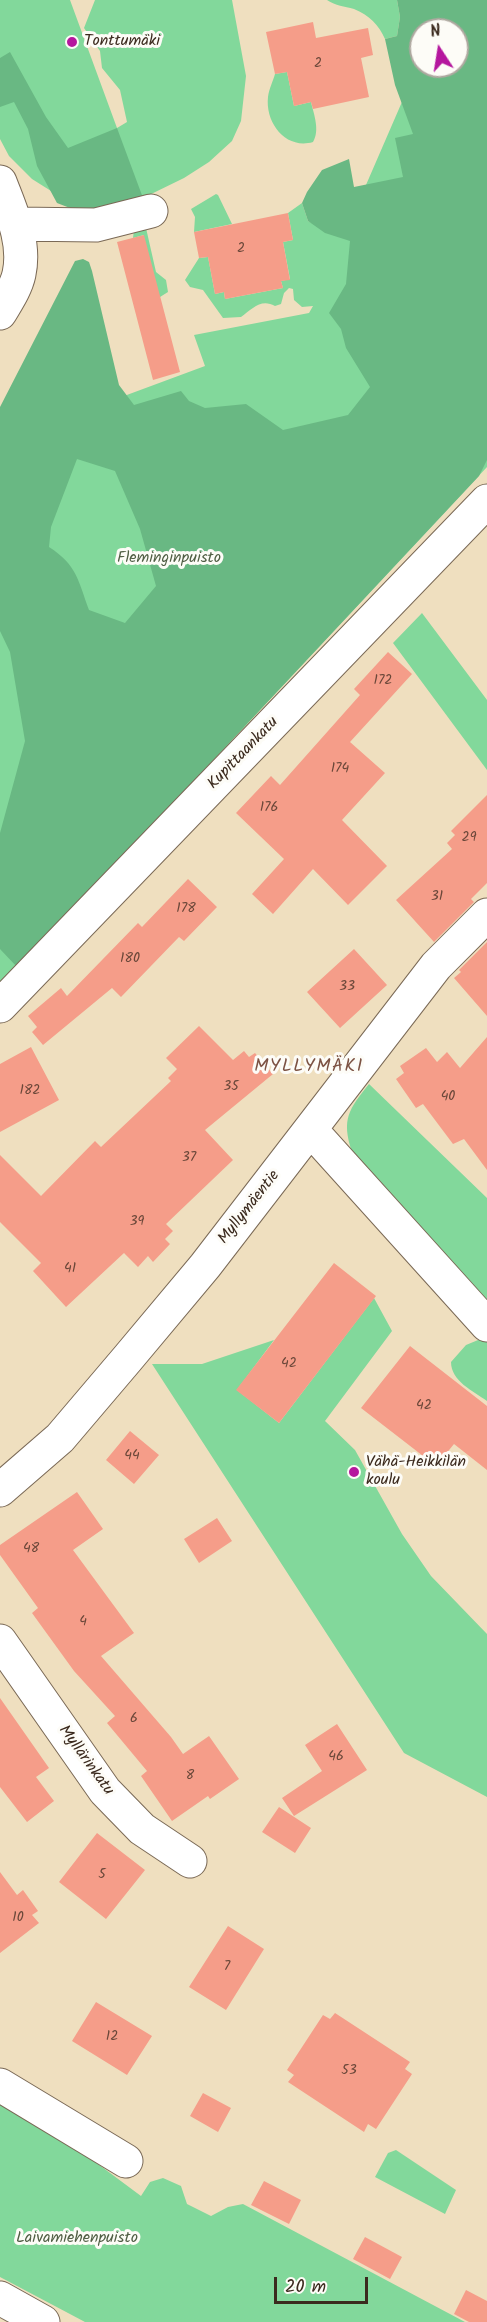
<!DOCTYPE html>
<html>
<head>
<meta charset="utf-8">
<style>
	body { margin:0 }
	#map { position:relative; width:487px; height:2322px; overflow:hidden; background:#efdfbf; font-family:Kalam,sans-serif }
	canvas { display:block }
	.north { position:absolute; left:409px; top:18px; width:60px; height:60px; box-sizing:border-box; background:#fdfcf7; border:2px solid #afa8a0; border-radius:50%; rotate:348deg; font-size:16px; font-weight:700; line-height:24px; text-align:center; color:#3b2a1e }
	.north::after { content:''; display:block; margin:auto; width:21px; height:27px; background:#b5179e; clip-path:polygon(50% 0,100% 100%,50% 72%,0 100%) }
	.scale { position:absolute; left:274px; top:2277px; width:94px; height:27px; box-sizing:border-box; border:3px solid #3b2a1e; border-top:0; padding-left:8px; font-size:18px; line-height:21px; white-space:nowrap; color:#3b2a1e; -webkit-text-stroke:4px #fdfcf7; paint-order:stroke }
</style>
</head>
<body>
<div id="map">
<canvas width="487" height="2322"></canvas>
<div class="north">N</div>
<div class="scale">20 m</div>
</div>
<script>
const context = document.querySelector('canvas').getContext('2d');
context.lineJoin = 'round';
function fill(path, color) {
  context.fillStyle = color;
  context.fill(path, 'evenodd');
}
function strokePath(path, color, width, dash) {
  context.strokeStyle = color;
  context.lineWidth = width;
  context.lineCap = dash ? 'butt' : 'round';
  context.setLineDash(dash || []);
  context.stroke(path);
}
function label(font, color, halo, rows, align = 'center') {
  context.font = font + ' Kalam,sans-serif';
  context.lineWidth = 6;
  context.setLineDash([]);
  context.textBaseline = 'middle';
  context.strokeStyle = halo;
  context.fillStyle = color;
  for (const [text, x, y, turn = 0] of rows) {
    context.save();
    context.translate(x, y);
    context.rotate((+turn || 0) * Math.PI / 180);
    context.textAlign = isNaN(turn) ? turn : align;
    if (halo) context.strokeText(text, 0, 0);
    context.fillText(text, 0, 0);
    context.restore();
  }
}
fill(new Path2D(`
	M0,0H70L117,128L127,122L120,90L102,68L100,51L84,28L95,0H232L246,76L241,121L232,141L209,162L184,178L143,198L59,196L32,179L9,156L0,139Z
	M327,0H397L400,17L397,36L385,39C379,25 369,15 354,9C344,6 336,6 327,0Z
	M487,0V467L101,880L0,984V442L205,366L194,335L309,313L313,306L302,307L294,300L293,289L289,288L284,293L281,304L275,306C261,298 252,309 241,317L223,318L203,290L190,287L185,280L199,258L208,257L215,294L224,292L225,299L283,288L281,281L290,279L283,242L293,240L288,213L302,203L308,221L343,238L421,58V66H457V30Z
	M287,72L294,106L311,102C314,115 320,130 313,142C286,150 265,123 268,97C269,89 273,81 275,74Z
	M216,194L218,195L232,224L194,232L195,217L191,209Z
	M146,228L156,272L166,280L168,292L160,297L133,304L144,235L133,238L134,230Z
	M422,613L487,700V770L393,643Z
	M369,1084L487,1198V1310L352,1152C341,1119 349,1109 369,1084Z
	M374,1298L392,1331L325,1421L355,1450L402,1534L431,1576L487,1634V1797L404,1753L152,1364H202L274,1340L237,1390L279,1423Z
	M483,1338L487,1339V1401C473,1391 451,1381 451,1362L466,1345Z
	M0,2103L71,2144L141,2196L150,2182L163,2178L181,2186L187,2204L211,2216L228,2207L243,2204L465,2322H85L0,2277Z
	M396,2150L456,2190L445,2214L375,2177L388,2153Z`), '#82d89b');
fill(new Path2D(`
	M397,0H487V460L479,476L101,880L17,967L0,949V833L25,741L10,652L0,631V407L75,261L83,259L89,262L92,271L119,385L134,405L181,391L189,401L205,408L246,404L283,430L348,415L370,387L346,348L341,329L329,313L346,284L350,241L325,233L308,221L302,203L307,192L322,170L349,159L354,187L403,177L395,138L413,134L395,85L385,39L397,36L400,17ZM421,30H457V66H421ZM77,459L115,471L140,529L156,586L125,623L89,610C78,580 77,565 49,547L51,527Z
	M10,52L46,117L68,148L117,128L143,198L96,210L70,208L57,203L37,166L28,129L14,102L0,107V58Z`), '#69b883');
fill(new Path2D(`
	M313,22L316,38L368,28L373,55L361,58L369,97L313,109L311,102L294,106L287,72L275,74L266,32Z
	M288,213L293,240L283,242L290,280L281,281L283,288L225,299L224,292L215,294L208,257L199,258L194,232Z
	M144,235L180,372L153,380L117,242Z
	M388,652L412,674L350,742L385,773L342,820L387,866L348,905L313,869L273,914L252,894L284,859L236,813L271,776L280,785L360,695L354,689Z
	M487,795V883L471,899L474,902L434,942L396,900L452,849L447,843L455,835L451,831Z
	M188,879L217,907L184,941L179,937L121,997L112,988L43,1045L32,1032L37,1027L28,1016L61,988L67,996L138,923L142,927Z
	M487,942V1016L454,978L461,972L459,970Z
	M354,949L387,985L340,1028L307,992Z
	M199,1026L233,1060L244,1051L249,1057L255,1053L273,1074L205,1130L233,1160L166,1224L173,1231L165,1239L170,1244L153,1262L148,1256L138,1267L124,1253L66,1307L33,1271L41,1263L0,1222V1155L41,1196L95,1141L101,1147L171,1081L168,1078L177,1069L166,1058Z
	M487,1037V1170L464,1139L453,1144L423,1104L416,1108L396,1079L404,1073L400,1066L426,1048L437,1062L447,1052L460,1068Z
	M31,1047L59,1100L0,1132V1064Z
	M334,1263L376,1296L279,1423L236,1390Z
	M410,1346L487,1406V1470L454,1444L436,1466L361,1408Z
	M130,1431L159,1455L134,1484L106,1460Z
	M77,1492L103,1529L73,1550L134,1633L101,1656L171,1737L183,1754L209,1736L239,1779L210,1799L208,1796L172,1821L141,1776L147,1771L107,1723L115,1716L74,1671L32,1613L38,1608L0,1555V1545Z
	M217,1518L232,1541L199,1563L184,1539Z
	M0,1698L49,1768L36,1777L54,1801L27,1822L0,1787Z
	M337,1724L367,1770L294,1816L282,1798L322,1771L305,1745Z
	M279,1807L311,1828L295,1853L262,1832Z
	M97,1833L145,1870L106,1919L59,1882Z
	M0,1872L17,1895L23,1890L38,1911L32,1915L39,1923L0,1953Z
	M228,1926L264,1949L226,2010L189,1987Z
	M96,2002L152,2036L127,2075L72,2041Z
	M335,2013L410,2062L405,2069L412,2074L376,2129L368,2124L364,2132L288,2082L294,2075L287,2070L323,2015L330,2019Z
	M203,2093L231,2108L218,2132L190,2116Z
	M264,2181L301,2200L289,2224L251,2205Z
	M365,2237L402,2257L390,2279L353,2259Z
	M466,2290L487,2301V2322H469L454,2314Z`), '#f59d89');
const minor = new Path2D(`
	M0,182C11,211 26,242 19,274C16,288 7,301 0,313
	M16,224L96,225L151,211
	M0,1006L487,501
	M311,1130L487,1325
	M0,1490L60,1438L128,1358L205,1266L436,966L487,915
	M0,1641L105,1791L142,1829L190,1861
	M0,2085L126,2161
	M0,2298L43,2322`);
strokePath(minor, '#7a6956', 35);
strokePath(minor, '#fff', 33);
for (const [x, y, r, color] of [
	[72,42,6,"#b5179e"],
	[354,1472,6,"#b5179e"]
]) {
  const dot = new Path2D();
  dot.arc(x, y, r, 0, 2 * Math.PI);
  context.fillStyle = color;
  context.fill(dot);
  strokePath(dot, '#fdfcf7', 2);
}
label('14px', '#6a4739', null, [
	["2",318,65],
	["2",241,250],
	["172",383,682],
	["174",340,770],
	["176",269,809],
	["29",469,839],
	["31",437,898],
	["178",186,910],
	["180",130,960],
	["33",347,988],
	["35",231,1088],
	["182",30,1092],
	["40",448,1098],
	["37",189,1159],
	["39",137,1223],
	["41",70,1270],
	["42",289,1365],
	["42",424,1407],
	["44",132,1457],
	["48",31,1550],
	["4",83,1623],
	["6",134,1720],
	["46",336,1758],
	["8",190,1777],
	["5",102,1876],
	["10",18,1919],
	["7",227,1968],
	["12",112,2038],
	["53",349,2072]
]);
label('16px', '#3b2a1e', '#fdfcf7', [
	["Tonttumäki",84,42],
	["Vähä-Heikkilän",366,1463],
	["koulu",366,1481]
], 'left');
label('16px', '#505e44', '#fdfcf7', [
	["Fleminginpuisto",169,559],
	["Laivamiehenpuisto",77,2239]
]);
label('16px', '#3b2a1e', '#fdfcf7', [
	["Kupittaankatu",244,754,-46],
	["Myllymäentie",250,1208,-52],
	["Myllärinkatu",85,1761,54]
]);
context.letterSpacing = '1.5px';
label('18px', '#7c5243', '#fdfcf7', [
	["MYLLYMÄKI",309,1068]
]);
context.letterSpacing = '0px';
</script>
</body>
</html>
